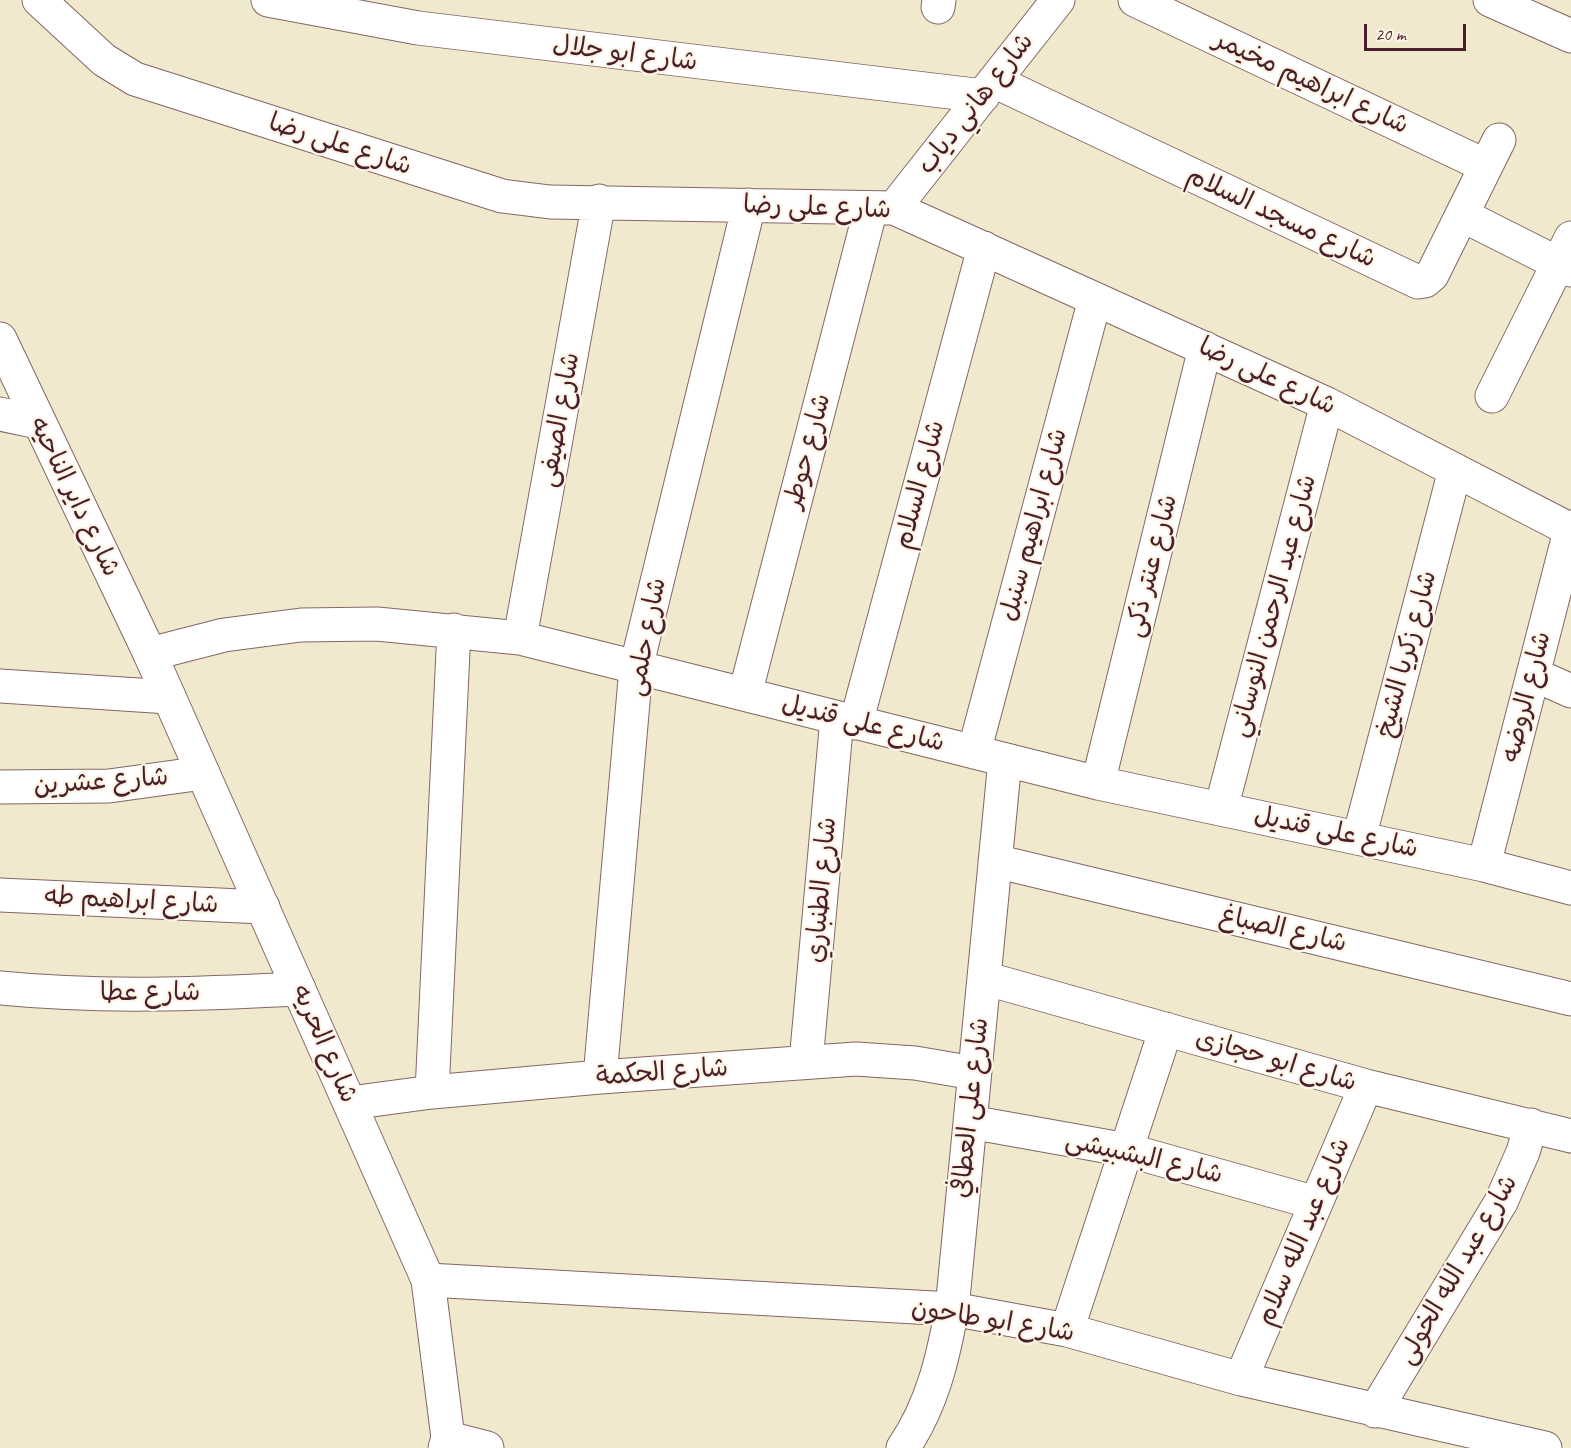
<!DOCTYPE html>
<html>
<head>
<meta charset="utf-8">
<style>
	body { margin:0 }
	#map { position:relative; width:1571px; height:1448px; overflow:hidden; background:#f1e9cd; font-family:Caveat,sans-serif }
	canvas { display:block }
	.scale { position:absolute; left:1364px; top:24px; width:102px; height:27px; box-sizing:border-box; border:3px solid #4a1f2b; border-top:0; padding-left:8px; font-size:18px; line-height:21px; white-space:nowrap; color:#4a1f2b; -webkit-text-stroke:4px #fcf5e5; paint-order:stroke }
</style>
</head>
<body>
<div id="map">
<canvas width="1571" height="1448"></canvas>
<div class="scale">20 m</div>
</div>
<script>
const context = document.querySelector('canvas').getContext('2d');
context.lineJoin = 'round';
function strokePath(path, color, width, dash) {
  context.strokeStyle = color;
  context.lineWidth = width;
  context.lineCap = dash ? 'butt' : 'round';
  context.setLineDash(dash || []);
  context.stroke(path);
}
function label(font, color, halo, rows, align = 'center') {
  context.font = font + ' Caveat,"Playpen Sans Arabic",sans-serif';
  context.lineWidth = 4.5;
  context.setLineDash([]);
  context.textBaseline = 'middle';
  context.strokeStyle = halo;
  context.fillStyle = color;
  for (const [text, x, y, turn = 0] of rows) {
    context.save();
    context.translate(x, y);
    context.rotate((+turn || 0) * Math.PI / 180);
    context.textAlign = isNaN(turn) ? turn : align;
    if (halo) context.strokeText(text, 0, 0);
    context.fillText(text, 0, 0);
    context.restore();
  }
}
const minor = new Path2D(`
	M39,0L104,60L135,79L502,196L550,202L894,208L1327,404L1571,530
	M268,0L418,28L983,96
	M1135,0L1486,166
	M1490,0L1571,36
	M938,7L939,0
	M994,81L1418,282L1425,281L1432,275L1499,140
	M894,208L1058,0
	M1462,215L1571,270
	M1492,396L1571,238
	M0,414L38,422
	M520,638L599,201
	M150,654L224,635L301,625L377,624L520,638L1098,783L1484,865L1571,888
	M1533,674L1571,691
	M0,686L169,697
	M745,694L871,208
	M856,723L984,248
	M974,752L1095,299
	M1098,783L1205,348
	M0,787L109,786L203,773
	M1221,809L1327,404
	M1359,838L1455,470
	M995,861L1571,999
	M1484,865L1571,527
	M0,895L263,907
	M984,978L1366,1086L1571,1136
	M0,988C100,998 199,994 299,989
	M806,1062L837,718
	M600,1077L636,668L749,205
	M432,1092L454,630
	M350,1103L432,1092L600,1077L856,1059L915,1063L974,1073
	M970,1122L1127,1150L1316,1203
	M428,1280L952,1309L1067,1330L1241,1379L1545,1448
	M1067,1330L1166,1029
	M1241,1379L1366,1086
	M1375,1411L1501,1202L1523,1152L1531,1125
	M448,1438L487,1448
	M903,1448C932,1406 943,1358 952,1309L1005,760`);
const tertiary = new Path2D(`
	M0,339L150,654L428,1280L448,1438L445,1448`);
strokePath(minor, '#846664', 35);
strokePath(tertiary, '#846664', 35);
strokePath(minor, '#fff', 33);
strokePath(tertiary, '#fff', 33);
label('26px', '#4a1f2b', '#fcf5e5', [
	["شارع ابو جلال",625,54,7],
	["شارع ابراهيم مخيمر",1311,83,25],
	["شارع هاني دياب",976,104,-52],
	["شارع على رضا",340,145,18],
	["شارع على رضا",817,208,2],
	["شارع مسجد السلام",1281,218,25],
	["شارع على رضا",1267,377,25],
	["شارع الصيفى",560,420,-80],
	["شارع حوطر",808,451,-75],
	["شارع السلام",920,485,-75],
	["شارع داير الناحيه",74,497,64],
	["شارع ابراهيم سنبل",1034,525,-75],
	["شارع عنتر ذكى",1152,566,-76],
	["شارع عبد الرحمن النوساني",1274,606,-75],
	["شارع حلمى",647,637,-79],
	["شارع زكريا الشيخ",1407,654,-75],
	["شارع الروضه",1527,697,-76],
	["شارع على قنديل",863,724,14],
	["شارع عشرين",101,782,-4],
	["شارع على قنديل",1336,833,12],
	["شارع الطنباري",822,890,-85],
	["شارع ابراهيم طه",131,901,3],
	["شارع الصباغ",1283,930,13],
	["شارع عطا",150,993],
	["شارع الحريه",324,1044,66],
	["شارع ابو حجازى",1276,1061,16],
	["شارع الحكمة",662,1073,-4],
	["شارع على العطافي",971,1108,-84],
	["شارع البشبيشى",1144,1158,13],
	["شارع عبد الله سلام",1304,1232,-67],
	["شارع عبد الله الخولى",1458,1270,-60],
	["شارع ابو طاحون",993,1321,9]
]);
</script>
</body>
</html>
